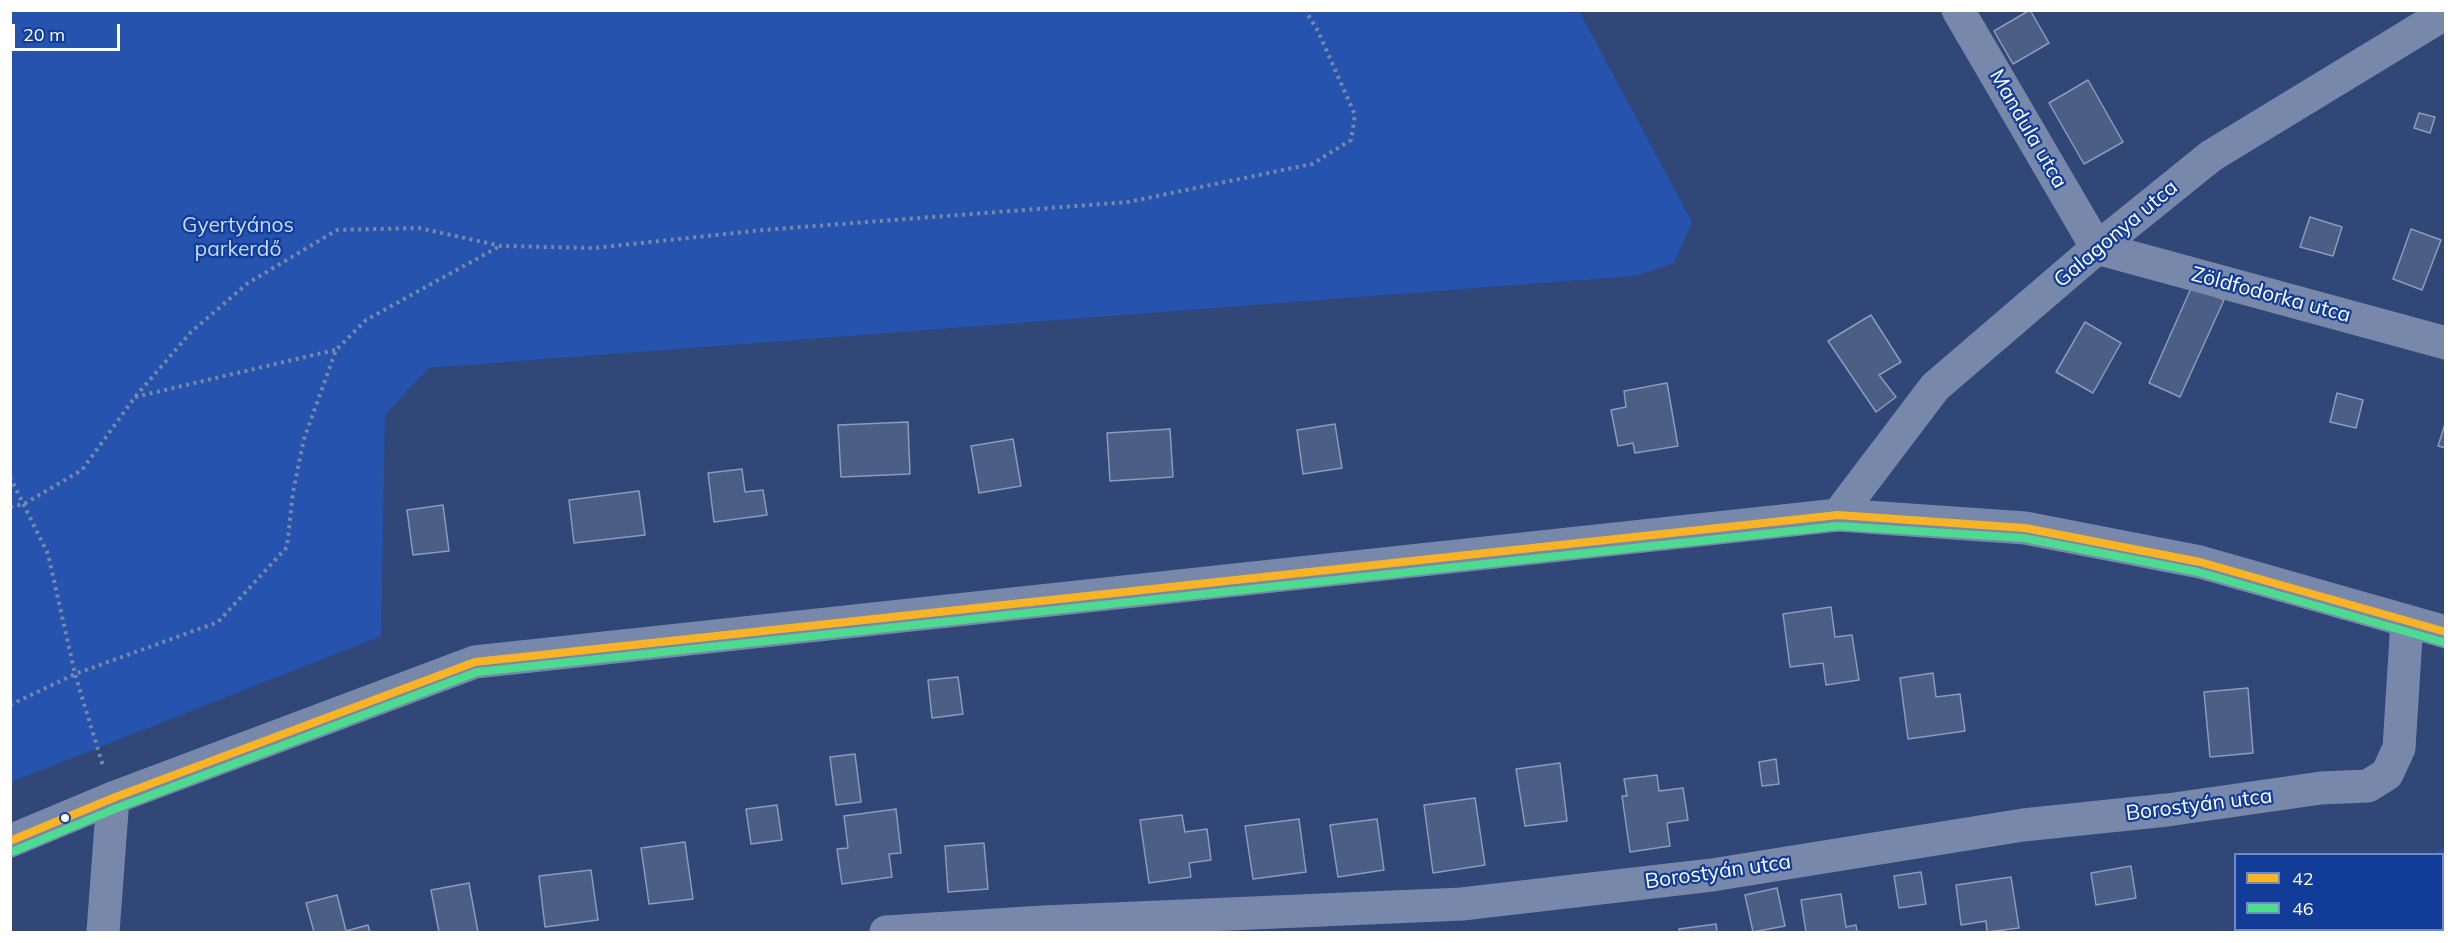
<!DOCTYPE html>
<html>
<head>
<meta charset="utf-8">
<style>
	body { margin:0 }
	#map { position:relative; width:2456px; height:943px; overflow:hidden; background:#304778; font-family:Mulish,sans-serif }
	canvas { display:block }
	.frame { position:absolute; inset:0; border:12px solid #fff; pointer-events:none }
	.legend { position:absolute; left:2234px; top:853px; width:210px; height:78px; box-sizing:border-box; background:#113c97; border:2px solid #708ac1; margin:0; padding:8px 10px; list-style:none; font-size:18px; color:#fff }
	.legend li { display:flex; align-items:center; gap:12px; height:30px }
	.legend b { width:30px; border:2px solid #708ac1 }
	.scale { position:absolute; left:12px; top:24px; width:108px; height:27px; box-sizing:border-box; border:3px solid #fff; border-top:0; padding-left:8px; font-size:18px; line-height:21px; white-space:nowrap; color:#fff; -webkit-text-stroke:4px #113c97; paint-order:stroke }
</style>
</head>
<body>
<div id="map">
<canvas width="2456" height="943"></canvas>
<div class="frame"></div>
<ul class="legend">
<li><b style="height:8px;background:#f9b426"></b>42</li>
<li><b style="height:8px;background:#4ddb92"></b>46</li>
</ul>
<div class="scale">20 m</div>
</div>
<script>
const context = document.querySelector('canvas').getContext('2d');
context.lineJoin = 'round';
function fill(path, color) {
  context.fillStyle = color;
  context.fill(path, 'evenodd');
}
function strokePath(path, color, width, dash) {
  context.strokeStyle = color;
  context.lineWidth = width;
  context.lineCap = dash ? 'butt' : 'round';
  context.setLineDash(dash || []);
  context.stroke(path);
}
function label(font, color, halo, rows, align = 'center') {
  context.font = font + ' Mulish,sans-serif';
  context.lineWidth = 4.5;
  context.setLineDash([]);
  context.textBaseline = 'middle';
  context.strokeStyle = halo;
  context.fillStyle = color;
  for (const [text, x, y, turn = 0] of rows) {
    context.save();
    context.translate(x, y);
    context.rotate((+turn || 0) * Math.PI / 180);
    context.textAlign = isNaN(turn) ? turn : align;
    if (halo) context.strokeText(text, 0, 0);
    context.fillText(text, 0, 0);
    context.restore();
  }
}
fill(new Path2D(`
	M11,10L1579,11L1692,222L1674,263L1635,276L429,368L385,415L381,636L11,782Z
	M2445,848V932H2270L2276,930H2442V854H2432Z`), '#2553ae');
const building = new Path2D(`
	M2030,10L2049,43L2013,64L1994,31Z
	M2088,80L2123,142L2084,164L2049,103Z
	M2419,113L2435,117L2430,133L2414,128Z
	M2310,217L2342,227L2333,256L2300,247Z
	M2411,229L2441,240L2422,290L2393,279Z
	M2192,286L2224,300L2180,397L2149,383Z
	M1871,315L1901,362L1879,375L1896,397L1876,412L1828,341Z
	M2085,322L2121,343L2093,393L2056,372Z
	M1667,383L1678,446L1635,453L1633,443L1618,446L1611,410L1626,407L1624,391Z
	M2337,393L2363,400L2356,428L2330,422Z
	M2446,421V448L2438,446Z
	M908,422L910,474L841,477L838,425Z
	M1335,424L1342,468L1303,474L1297,430Z
	M1170,429L1173,477L1110,481L1107,433Z
	M1013,439L1021,486L979,493L971,446Z
	M742,469L745,492L763,490L767,515L714,522L708,473Z
	M639,491L645,535L574,543L569,500Z
	M443,505L449,551L413,555L407,510Z
	M1831,607L1835,637L1852,635L1859,680L1826,685L1823,663L1790,667L1783,614Z
	M1933,673L1936,697L1960,694L1965,731L1908,739L1900,678Z
	M958,677L963,714L932,718L928,680Z
	M2248,688L2253,753L2210,757L2204,692Z
	M855,754L861,802L836,805L830,757Z
	M1776,759L1779,784L1762,786L1759,762Z
	M1560,763L1567,821L1525,826L1516,769Z
	M1657,775L1659,791L1683,788L1688,820L1667,823L1670,846L1630,852L1622,796H1627L1624,779Z
	M1475,798L1485,865L1433,873L1424,805Z
	M777,805L782,840L751,844L746,809Z
	M896,809L901,853L889,854L892,877L842,884L837,849L848,848L844,816Z
	M1182,815L1185,832L1207,829L1211,860L1189,863L1191,877L1149,883L1140,820Z
	M1299,819L1306,872L1253,879L1245,826Z
	M1377,819L1384,870L1338,877L1330,825Z
	M685,842L693,899L649,904L641,848Z
	M984,843L988,889L948,892L945,846Z
	M2131,866L2136,898L2096,905L2091,873Z
	M591,870L598,920L545,927L539,876Z
	M1921,872L1926,904L1899,908L1894,876Z
	M2011,877L2019,928L1987,932L1986,921L1961,925L1956,885Z
	M469,883L478,932H439L431,890Z
	M1777,888L1785,926L1753,932L1745,895Z
	M1841,894L1846,927L1856,925L1857,932H1806L1801,900Z
	M337,895L346,931L368,925L370,932H314L306,903Z
	M1716,924L1717,932H1680L1679,929Z`);
fill(building, '#4b5e85');
strokePath(building, '#8e9bb8', 1.5);
strokePath(new Path2D(`
	M135,397L335,350
	M10,477L48,554L75,674L103,766
	M10,507L24,504L82,470L135,397L191,332L248,283L337,230L419,228L501,246L594,248L763,230L1128,202L1312,164L1351,140L1355,115L1318,31L1305,10
	M10,705L75,674L218,622L287,547L293,492L304,439L336,350L366,320L500,246`), '#7888ab', 4, [3, 4.5]);
strokePath(new Path2D(`
	M1958,10L2097,248
	M2097,248L2446,343
	M1838,515L1935,387L2097,248L2211,156L2446,13
	M103,932L113,798
	M886,932L1043,922L1462,904L1712,875L2023,825L2167,810L2321,788L2368,786L2387,774L2399,748L2407,621`), '#7888ab', 33);
strokePath(new Path2D(`
	M10,841L113,798L475,662L1838,515L2025,528L2200,562L2446,632`), '#7888ab', 33);
strokePath(new Path2D(`
	M10,841L113,798L475,662L1838,515L2025,528L2200,562L2446,632`), '#f9b426', 8);
strokePath(new Path2D(`
	M14,851L117,808L477,672L1838,526L2024,538L2198,572L2443,642`), '#4ddb92', 8);
for (const [x, y, r, color] of [
	[65,818,5,"#fff"]
]) {
  const dot = new Path2D();
  dot.arc(x, y, r, 0, 2 * Math.PI);
  context.fillStyle = color;
  context.fill(dot);
  strokePath(dot, '#113c97', 2);
}
label('21px', '#fff', '#113c97', [
	["Mandula utca",2028,129,60],
	["Galagonya utca",2116,234,-40],
	["Zöldfodorka utca",2271,295,15],
	["Borostyán utca",2199,805,-7],
	["Borostyán utca",1718,872,-8]
]);
label('21px', '#c8dbfe', '#113c97', [
	["Gyertyános",238,226],
	["parkerdő",238,250]
]);
</script>
</body>
</html>
